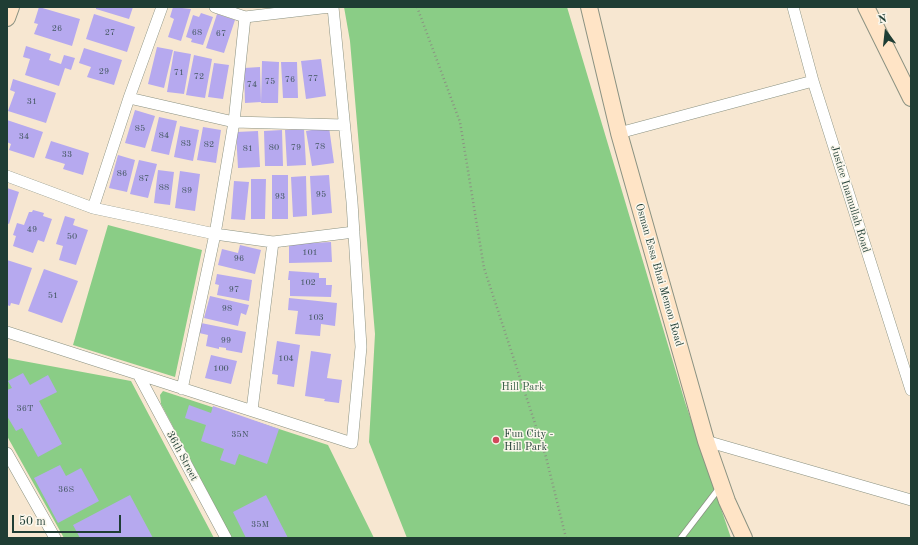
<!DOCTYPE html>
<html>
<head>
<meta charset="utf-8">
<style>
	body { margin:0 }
	#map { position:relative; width:918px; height:545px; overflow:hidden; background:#f7e7d1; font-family:"Old Standard TT",serif }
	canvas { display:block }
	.frame { position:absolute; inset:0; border:8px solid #1f3d34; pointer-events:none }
	.north { position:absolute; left:866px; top:12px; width:40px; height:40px; -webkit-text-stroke:3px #fbf7ec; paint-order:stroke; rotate:345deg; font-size:11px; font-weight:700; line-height:16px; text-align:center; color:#1f3d34 }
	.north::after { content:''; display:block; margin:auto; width:14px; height:18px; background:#1f3d34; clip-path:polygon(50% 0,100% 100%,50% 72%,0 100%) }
	.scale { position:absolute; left:12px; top:515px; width:109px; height:18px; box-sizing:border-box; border:2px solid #1f3d34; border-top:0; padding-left:5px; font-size:12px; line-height:14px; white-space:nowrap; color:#1f3d34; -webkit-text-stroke:3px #fbf7ec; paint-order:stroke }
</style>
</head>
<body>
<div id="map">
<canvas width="918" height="545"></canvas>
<div class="frame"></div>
<div class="north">N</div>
<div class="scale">50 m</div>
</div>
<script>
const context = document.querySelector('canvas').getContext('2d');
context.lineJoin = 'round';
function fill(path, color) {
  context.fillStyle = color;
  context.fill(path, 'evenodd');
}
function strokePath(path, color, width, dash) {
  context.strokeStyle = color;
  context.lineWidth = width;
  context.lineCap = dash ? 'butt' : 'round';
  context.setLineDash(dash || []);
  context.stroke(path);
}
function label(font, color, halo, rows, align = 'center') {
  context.font = font + ' "Old Standard TT",serif';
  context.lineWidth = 3;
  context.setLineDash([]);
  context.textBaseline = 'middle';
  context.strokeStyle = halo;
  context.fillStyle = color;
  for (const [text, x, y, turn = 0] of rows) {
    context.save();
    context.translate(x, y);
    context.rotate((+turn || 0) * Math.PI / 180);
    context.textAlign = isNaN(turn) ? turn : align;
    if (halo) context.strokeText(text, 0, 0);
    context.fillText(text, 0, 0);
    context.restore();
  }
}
fill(new Path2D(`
	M344,7H567L685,402L731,538H407L369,442L375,334L350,41Z
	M108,225L202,250L175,377L73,345Z
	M7,358L131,381L214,538H64L7,436Z
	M163,391L328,445L374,538H232L161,404L160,395Z`), '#8acd86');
fill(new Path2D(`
	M39,7L80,19L72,46L34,34L38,24L34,23Z
	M96,7H133L129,19L96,9Z
	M173,7L191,9L181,41L168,37L174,19L170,17Z
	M201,13L213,17L203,45L191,42L192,39L186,37L193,15L199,17Z
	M94,14L135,27L127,52L86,39Z
	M217,14L235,20L224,53L206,48Z
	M26,46L51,54L49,60L61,64L64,55L75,58L71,70L65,68L59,86L25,75L30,59L23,57Z
	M157,47L173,50L164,88L148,84Z
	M84,48L122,60L114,85L87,77L91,67L79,63Z
	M174,51L191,54L184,94L167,92Z
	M194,55L212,59L205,98L186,95Z
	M321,59L326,96L306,99L301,61Z
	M262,61L279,62L278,103H261Z
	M281,62H297L298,98H283Z
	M214,63L229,65L223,99L208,97Z
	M260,67L261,102L245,103L244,68Z
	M13,79L56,93L46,123L8,111L15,92L10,90Z
	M135,110L155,116L145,148L125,143Z
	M159,117L177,121L169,155L151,151Z
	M7,120L43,132L34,158L9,150L11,144L7,142Z
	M180,126L199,130L193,161L174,157Z
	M203,127L221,130L216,163L197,160Z
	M329,127L334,163L312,166L306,131Z
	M304,129L306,165L287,166L285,130Z
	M282,130L283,166H265L264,131Z
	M258,131L260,167L238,168L236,132Z
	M51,141L89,153L83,175L63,169L65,164L45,158Z
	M118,155L135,160L127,192L109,188Z
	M139,160L157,164L148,198L130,194Z
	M158,170L174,172L170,205L154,203Z
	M180,171L200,174L195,211L175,208Z
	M272,175H288V219H272Z
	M329,175L332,213L312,215L310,176Z
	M306,176L307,216L293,217L291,177Z
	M251,179H266L265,219H251Z
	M234,181L249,182L245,220L231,219Z
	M7,188L19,192L9,224L7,223Z
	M33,210L44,213L43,216L52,219L44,242L38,240L33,253L13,246L16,236L13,235L17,223L24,225L29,212H32Z
	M65,216L75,219L73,225L88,230L76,265L59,260L63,246L56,244Z
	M331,242L332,262L289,263V244Z
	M240,245L261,250L255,274L218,265L222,249L238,253Z
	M7,260L32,268L19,305L11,303L10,306L7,305Z
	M44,269L78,281L62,323L28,311Z
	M289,271L319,273V278H326V285H332L331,297L290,296V280H288Z
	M217,274L252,280L249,301L217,295L219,285L215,284Z
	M210,296L249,305L246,315L241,313L238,326L204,318Z
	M289,298L337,303L335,326L321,324L320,336L295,334L298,311L288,310Z
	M201,323L246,332L242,353L226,350V348L219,347V349L206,346L208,335L199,333Z
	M277,341L300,345L294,387L277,384L278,375L272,374Z
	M311,351L331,354L327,378L342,380L339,403L324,401L325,399L305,396Z
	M211,355L237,361L231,384L205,378Z
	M23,373L30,385L48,375L57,392L39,401L62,444L38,457L22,428L16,431L7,416V390L12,388L8,381Z
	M189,405L211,413L213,406L279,429L267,464L239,454L235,465L220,460L224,449L201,441L206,425L185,418Z
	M60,465L66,476L81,468L99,501L58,523L34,478Z
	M130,495L153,538H80L73,525Z
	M266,495L288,538H246L233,512Z`), '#b6a9ef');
const lane = new Path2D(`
	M681,538L720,487`);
const street = new Path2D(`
	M215,7L245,17L330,7
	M793,7L813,81L911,390
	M129,98L234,122L344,125
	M619,133L813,81
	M7,176L93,208L215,234L273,242L354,232
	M93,208L129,98L162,7
	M7,332L352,443L361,347L352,202L333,7
	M138,374L226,538
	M182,389L215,234L234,122L245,17
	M252,410L273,242
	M706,441L911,500
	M7,453L55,538`);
const secondary = new Path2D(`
	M589,7L619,133L706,441L727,501L744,538
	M866,7L911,98
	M7,18L11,7`);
strokePath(lane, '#8b9282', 7);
strokePath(street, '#8b9282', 12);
strokePath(secondary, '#8b9282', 18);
strokePath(new Path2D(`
	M417,7L460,122L484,268L546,457L566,538`), '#8b9282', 2.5, [1, 3]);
strokePath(lane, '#fff', 5.5);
strokePath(street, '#fff', 11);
strokePath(secondary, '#ffe4c6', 16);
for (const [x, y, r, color] of [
	[496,440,4,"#d1495b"]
]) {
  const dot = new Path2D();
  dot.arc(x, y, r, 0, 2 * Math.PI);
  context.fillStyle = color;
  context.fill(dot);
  strokePath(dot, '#fbf7ec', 1.5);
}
label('9px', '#455863', null, [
	["26",57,29],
	["27",110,33],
	["68",197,33],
	["67",221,34],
	["29",104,72],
	["71",179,73],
	["72",199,77],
	["77",313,79],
	["76",290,80],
	["75",270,82],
	["74",252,85],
	["31",32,102],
	["85",140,129],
	["84",164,136],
	["34",24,137],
	["83",186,144],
	["82",209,145],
	["78",320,147],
	["80",274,148],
	["79",296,148],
	["81",248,149],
	["33",67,155],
	["86",122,174],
	["87",144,179],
	["88",164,188],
	["89",187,191],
	["95",321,195],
	["93",280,197],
	["49",32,230],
	["50",72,237],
	["101",310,253],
	["96",239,259],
	["102",308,283],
	["97",234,290],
	["51",53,296],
	["98",227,309],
	["103",316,318],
	["99",226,341],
	["104",286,359],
	["100",221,369],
	["36T",25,409],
	["35N",240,435],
	["36S",66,490],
	["35M",260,525]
]);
label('11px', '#1f3d34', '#fbf7ec', [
	["Justice Inamullah Road",850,199,73],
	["Osman Essa Bhai Memon Road",659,275,74],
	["36th Street",182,456,62]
]);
label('11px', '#3a6148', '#fbf7ec', [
	["Hill Park",523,387]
]);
label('11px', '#1f3d34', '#fbf7ec', [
	["Fun City -",504,434],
	["Hill Park",504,447]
], 'left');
</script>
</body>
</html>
